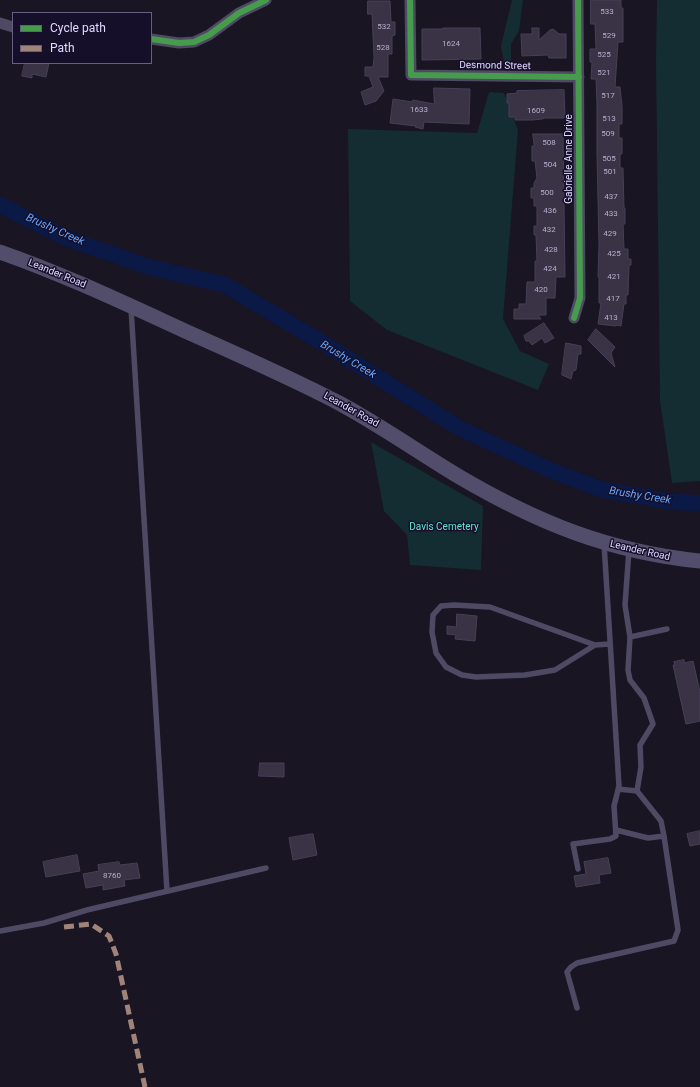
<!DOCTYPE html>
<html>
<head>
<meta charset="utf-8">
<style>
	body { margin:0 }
	#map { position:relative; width:700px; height:1087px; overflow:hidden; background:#191523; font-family:Roboto,sans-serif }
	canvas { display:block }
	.legend { position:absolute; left:12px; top:12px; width:140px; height:52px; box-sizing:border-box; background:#160f29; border:1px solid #675f7f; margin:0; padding:5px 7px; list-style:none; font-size:12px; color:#e0d8ff }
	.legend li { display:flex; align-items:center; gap:8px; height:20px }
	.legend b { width:20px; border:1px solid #675f7f }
</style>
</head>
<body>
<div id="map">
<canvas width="700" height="1087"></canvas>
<ul class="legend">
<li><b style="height:5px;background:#469c4c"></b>Cycle path</li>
<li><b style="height:5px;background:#a18479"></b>Path</li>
</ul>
</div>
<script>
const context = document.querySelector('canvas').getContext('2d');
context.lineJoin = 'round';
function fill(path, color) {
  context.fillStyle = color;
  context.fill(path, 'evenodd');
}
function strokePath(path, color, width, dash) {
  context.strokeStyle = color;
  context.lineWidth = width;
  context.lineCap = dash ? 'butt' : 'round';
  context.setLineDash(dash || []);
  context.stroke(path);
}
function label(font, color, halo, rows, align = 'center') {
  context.font = font + ' Roboto,sans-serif';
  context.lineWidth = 3;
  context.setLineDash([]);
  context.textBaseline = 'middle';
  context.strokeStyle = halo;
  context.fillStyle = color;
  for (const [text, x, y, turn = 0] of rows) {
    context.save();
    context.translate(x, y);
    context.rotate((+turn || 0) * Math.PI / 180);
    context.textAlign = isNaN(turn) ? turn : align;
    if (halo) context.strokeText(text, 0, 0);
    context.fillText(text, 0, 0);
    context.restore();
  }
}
fill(new Path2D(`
	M512,0H523L519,31L511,44V64L504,63L501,46Z
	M657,0H700V481L672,483L660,401L656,60Z
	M489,92L504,93L518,130L503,319L520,351L549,364L538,390L387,330L350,301L348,129L477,133Z
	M371,442L483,506L481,570L410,565L407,535L384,511Z`), '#132d32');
strokePath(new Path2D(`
	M0,205L66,238L149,267L225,285L323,343L459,428L550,470L603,490L673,502L700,503`), '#0a1946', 16);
const building = new Path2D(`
	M591,0H621V8H623V42H618L615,87H620L622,106V124H619V138H622V154H620V168H623L624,208H625V224H623L624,249H628V259H631V265H629L628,295H626V304H624L621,326L617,325L616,326L598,324L601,303H599V277H598L599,245L597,154V104L596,79H591L592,62H590V49H596L595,24H591Z
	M368,1H390L391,22H395V35L392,36V54H388V77H378L384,91L376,101L365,105L361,92L373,87L369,76H365V67H373L374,58L372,14H368Z
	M443,28H480L481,59L422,60V29H443Z
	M532,28H539V40L550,30L553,29L559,34H566V58H549L548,55L522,56L521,34H532Z
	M25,63H49L46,77L32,74V78L22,76Z
	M434,88L470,89L469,124L424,122L423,129L415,127L416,126L390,123L393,99L412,102L413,100L434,104Z
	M564,90L565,117L564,118H544L542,119L533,120H515V117H509V103H507V94L517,93V91Z
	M533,134H563L565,277H556L555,298H546V315H538L541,319H514V309H519V304H526L527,282H535V261H537L536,235H534V226H537V206H534V198H531V188H534V183L537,178L535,161H532V146H534Z
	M544,323L554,338L545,343L542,338L532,345L529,341H526L524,336Z
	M596,329L615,347L611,353L615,367L588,340Z
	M566,343L581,346V354H578L576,370L573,371L571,379L562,375Z
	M457,614L477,616L475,641L455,639L456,635L447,634V626L456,627Z
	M684,660V663L693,661L700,692V721L686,724L673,665H675L674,662Z
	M260,763H284V777L259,776Z
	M700,831V844L690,846L687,834Z
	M313,834L317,855L293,860L289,838Z
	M77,855L80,871L46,877L43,862Z
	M608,858L611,873L599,875L600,883L576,887L574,876L586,874L584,862Z
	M119,862L120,865L137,863L140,878L124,880L125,886L103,890V885L86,888L83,874L99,871L98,865Z`);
fill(building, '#393345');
strokePath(building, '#464057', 1);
strokePath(new Path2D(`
	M131,308L167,891
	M629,550L625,605L630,637L667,629
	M630,637L628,670L630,680L644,698L653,724L640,745L641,767L637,791
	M595,645L490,607L454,605L441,606L433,615L432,632L436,653L446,667L462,675L476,677L525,675L555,670L595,645L610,644
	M616,830L648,838L664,836L661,821L637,791L618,789
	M578,869L573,844L610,839L616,836L614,806L619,786L604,543
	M0,931L44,923L87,910L266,868
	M577,1008L567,972L571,967L577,963L674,941L678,930L664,836`), '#4e4a64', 5.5);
strokePath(new Path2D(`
	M410,0L411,75L579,77
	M0,23L13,27
	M151,39L179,43L194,42L209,35L239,13L266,0
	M574,318L580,298L578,0`), '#4e4a64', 11);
strokePath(new Path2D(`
	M0,252C63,274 124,303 185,331C237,354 289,377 339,403C380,425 418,452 458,476C536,522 609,552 700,561`), '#524d6a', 15);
strokePath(new Path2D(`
	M64,927L91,924L109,936L116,954L145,1087`), '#a18479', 5, [10, 5]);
strokePath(new Path2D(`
	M410,0L411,75L579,77
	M151,39L179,43L194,42L209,35L239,13L266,0
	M574,318L580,298L578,0`), '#469c4c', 6);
label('8px', '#b6afd0', null, [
	["533",607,12],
	["532",384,27],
	["529",609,36],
	["1624",451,44],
	["528",383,48],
	["525",604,55],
	["521",604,73],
	["517",608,96],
	["1633",419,110],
	["1609",536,111],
	["513",609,119],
	["509",608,134],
	["508",549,143],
	["505",609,159],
	["504",550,165],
	["501",610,172],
	["500",547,193],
	["437",611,197],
	["436",550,211],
	["433",611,214],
	["432",549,230],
	["429",610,234],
	["428",551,250],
	["425",614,254],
	["424",550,269],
	["421",614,277],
	["420",541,290],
	["417",613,299],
	["413",611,318],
	["8760",112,876]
]);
label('10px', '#e0d8ff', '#160f29', [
	["Desmond Street",495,66,1],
	["Gabrielle Anne Drive",569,159,-90],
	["Leander Road",57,274,22],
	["Leander Road",351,410,29],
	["Leander Road",640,551,13]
]);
label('10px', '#5de5d2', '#160f29', [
	["Davis Cemetery",444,527]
]);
label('italic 11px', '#66a7ff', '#160f29', [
	["Brushy Creek",55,230,24],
	["Brushy Creek",348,360,31],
	["Brushy Creek",640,496,9]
]);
</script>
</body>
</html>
